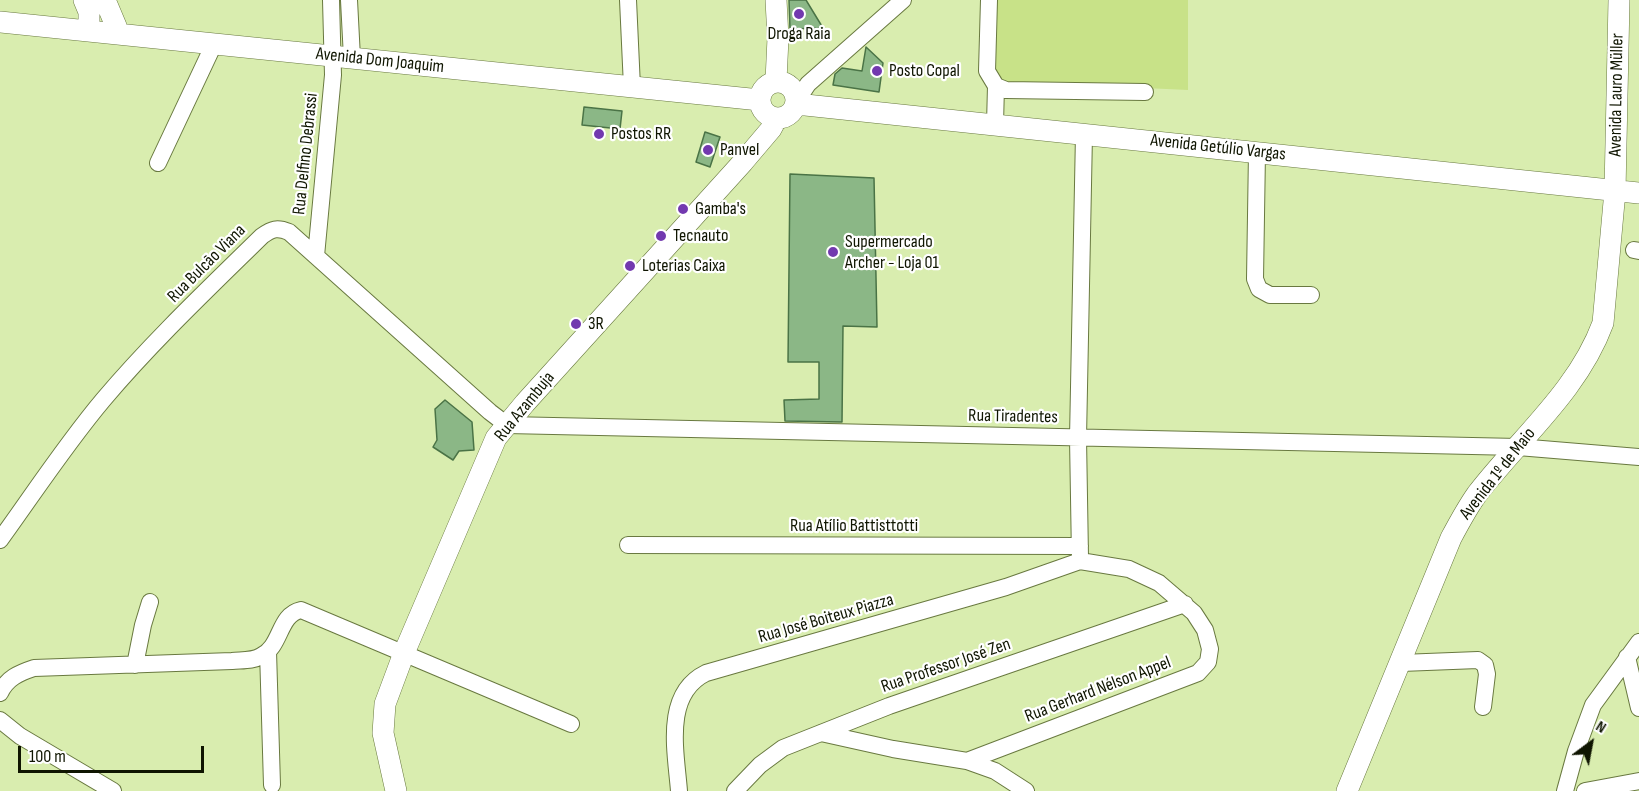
<!DOCTYPE html>
<html>
<head>
<meta charset="utf-8">
<style>
	body { margin:0 }
	#map { position:relative; width:1639px; height:791px; overflow:hidden; background:#d9edaf; font-family:"Sofia Sans Condensed",sans-serif }
	canvas { display:block }
	.north { position:absolute; left:1561px; top:713px; width:60px; height:60px; -webkit-text-stroke:4px #fff; paint-order:stroke; rotate:32deg; font-size:16px; font-weight:700; line-height:24px; text-align:center; color:#0f1501 }
	.north::after { content:''; display:block; margin:auto; width:21px; height:27px; background:#0f1501; clip-path:polygon(50% 0,100% 100%,50% 72%,0 100%) }
	.scale { position:absolute; left:18px; top:746px; width:186px; height:27px; box-sizing:border-box; border:3px solid #0f1501; border-top:0; padding-left:8px; font-size:18px; line-height:21px; white-space:nowrap; color:#0f1501; -webkit-text-stroke:4px #fff; paint-order:stroke }
</style>
</head>
<body>
<div id="map">
<canvas width="1639" height="791"></canvas>
<div class="north">N</div>
<div class="scale">100 m</div>
</div>
<script>
const context = document.querySelector('canvas').getContext('2d');
context.lineJoin = 'round';
function fill(path, color) {
  context.fillStyle = color;
  context.fill(path, 'evenodd');
}
function strokePath(path, color, width, dash) {
  context.strokeStyle = color;
  context.lineWidth = width;
  context.lineCap = dash ? 'butt' : 'round';
  context.setLineDash(dash || []);
  context.stroke(path);
}
function label(font, color, halo, rows, align = 'center') {
  context.font = font + ' "Sofia Sans Condensed",sans-serif';
  context.lineWidth = 4.5;
  context.setLineDash([]);
  context.textBaseline = 'middle';
  context.strokeStyle = halo;
  context.fillStyle = color;
  for (const [text, x, y, turn = 0] of rows) {
    context.save();
    context.translate(x, y);
    context.rotate((+turn || 0) * Math.PI / 180);
    context.textAlign = isNaN(turn) ? turn : align;
    if (halo) context.strokeText(text, 0, 0);
    context.fillText(text, 0, 0);
    context.restore();
  }
}
fill(new Path2D(`
	M995,0H1188V90L992,81Z`), '#c8e288');
const building = new Path2D(`
	M789,0H806L823,28L790,29Z
	M866,47L883,63L879,92L833,85L835,74L842,68L862,71Z
	M584,107L622,111L620,129L582,125Z
	M705,132L720,137L710,167L696,162Z
	M790,174L874,178L877,327L843,326L842,422L785,421L784,400L819,399V362H788Z
	M445,400L472,422L474,450L459,451L453,460L433,447L437,440L435,409Z`);
fill(building, '#8bb786');
strokePath(building, '#4a7346', 1.5);
const minor = new Path2D(`
	M349,0L352,58
	M628,0L632,87
	M989,0L987,71L996,86L1006,90L1145,92
	M807,104L803,100L802,93L808,84L903,0
	M995,124L996,86
	M1257,152L1255,279L1259,289L1270,295H1311
	M158,163L214,44
	M1634,250L1639,251
	M316,256L333,75L331,0
	M0,540C34,493 66,444 103,400C152,342 208,289 262,236C272,229 277,227 289,232L490,412L507,425L1518,447L1639,457
	M628,545L1080,546
	M1080,557L1078,438L1084,134
	M268,651L272,785
	M1627,657L1639,708
	M1401,663L1478,660L1485,665L1487,674L1483,707
	M135,665L143,625L150,602
	M0,693C7,678 19,673 34,668L232,661C242,660 253,661 261,656C282,646 278,615 301,610L571,724
	M0,720L20,736L113,791
	M821,733L893,749L967,761L1198,673L1208,662L1210,649L1205,630L1194,613L1159,583L1129,569L1080,561
	M967,761L995,771L1026,791
	M679,791C676,752 663,694 706,673L1006,587L1080,561
	M735,791L760,765L783,748L889,706L1185,604
	M1565,791L1576,751L1593,705L1639,642
	M1585,791L1639,781`);
const major = new Path2D(`
	M84,0L89,12V31
	M105,0L116,26L117,34
	M776,0L778,38L776,81
	M0,22L760,100
	M760 100a18 18 0 1 1 36 0a18 18 0 1 1-36 0Z
	M796,104L1639,193
	M396,791L383,733L385,704L404,653L496,438L525,403L743,162L771,129L777,118
	M1347,791L1451,538C1459,523 1467,508 1477,494C1520,438 1578,391 1603,323L1615,191L1619,0`);
strokePath(minor, '#697940', 18);
strokePath(major, '#697940', 22);
strokePath(minor, '#fff', 16);
strokePath(major, '#fff', 21);
for (const [x, y, r, color] of [
	[799,14,6,"#7239af"],
	[877,71,6,"#7239af"],
	[599,134,6,"#7239af"],
	[708,150,6,"#7239af"],
	[683,209,6,"#7239af"],
	[661,236,6,"#7239af"],
	[833,252,6,"#7239af"],
	[630,266,6,"#7239af"],
	[576,324,6,"#7239af"]
]) {
  const dot = new Path2D();
  dot.arc(x, y, r, 0, 2 * Math.PI);
  context.fillStyle = color;
  context.fill(dot);
  strokePath(dot, '#fff', 2);
}
label('18px', '#0f1501', '#fff', [
	["Droga Raia",799,34,"center"],
	["Posto Copal",889,71],
	["Postos RR",611,134],
	["Panvel",720,150],
	["Gamba's",695,209],
	["Tecnauto",673,236],
	["Supermercado",845,242],
	["Archer - Loja 01",845,263],
	["Loterias Caixa",642,266],
	["3R",588,324]
], 'left');
label('18px', '#0f1501', '#fff', [
	["Avenida Dom Joaquim",380,61,6],
	["Avenida Lauro Müller",1617,95,-89],
	["Avenida Getúlio Vargas",1218,148,6],
	["Rua Delfino Debrassi",306,154,-84],
	["Rua Bulcão Viana",207,264,-45],
	["Rua Azambuja",525,407,-51],
	["Rua Tiradentes",1013,417,1],
	["Avenida 1º de Maio",1498,474,-52],
	["Rua Atílio Battisttotti",854,526],
	["Rua José Boiteux Piazza",826,619,-16],
	["Rua Professor José Zen",946,666,-19],
	["Rua Gerhard Nélson Appel",1098,690,-21]
]);
</script>
</body>
</html>
